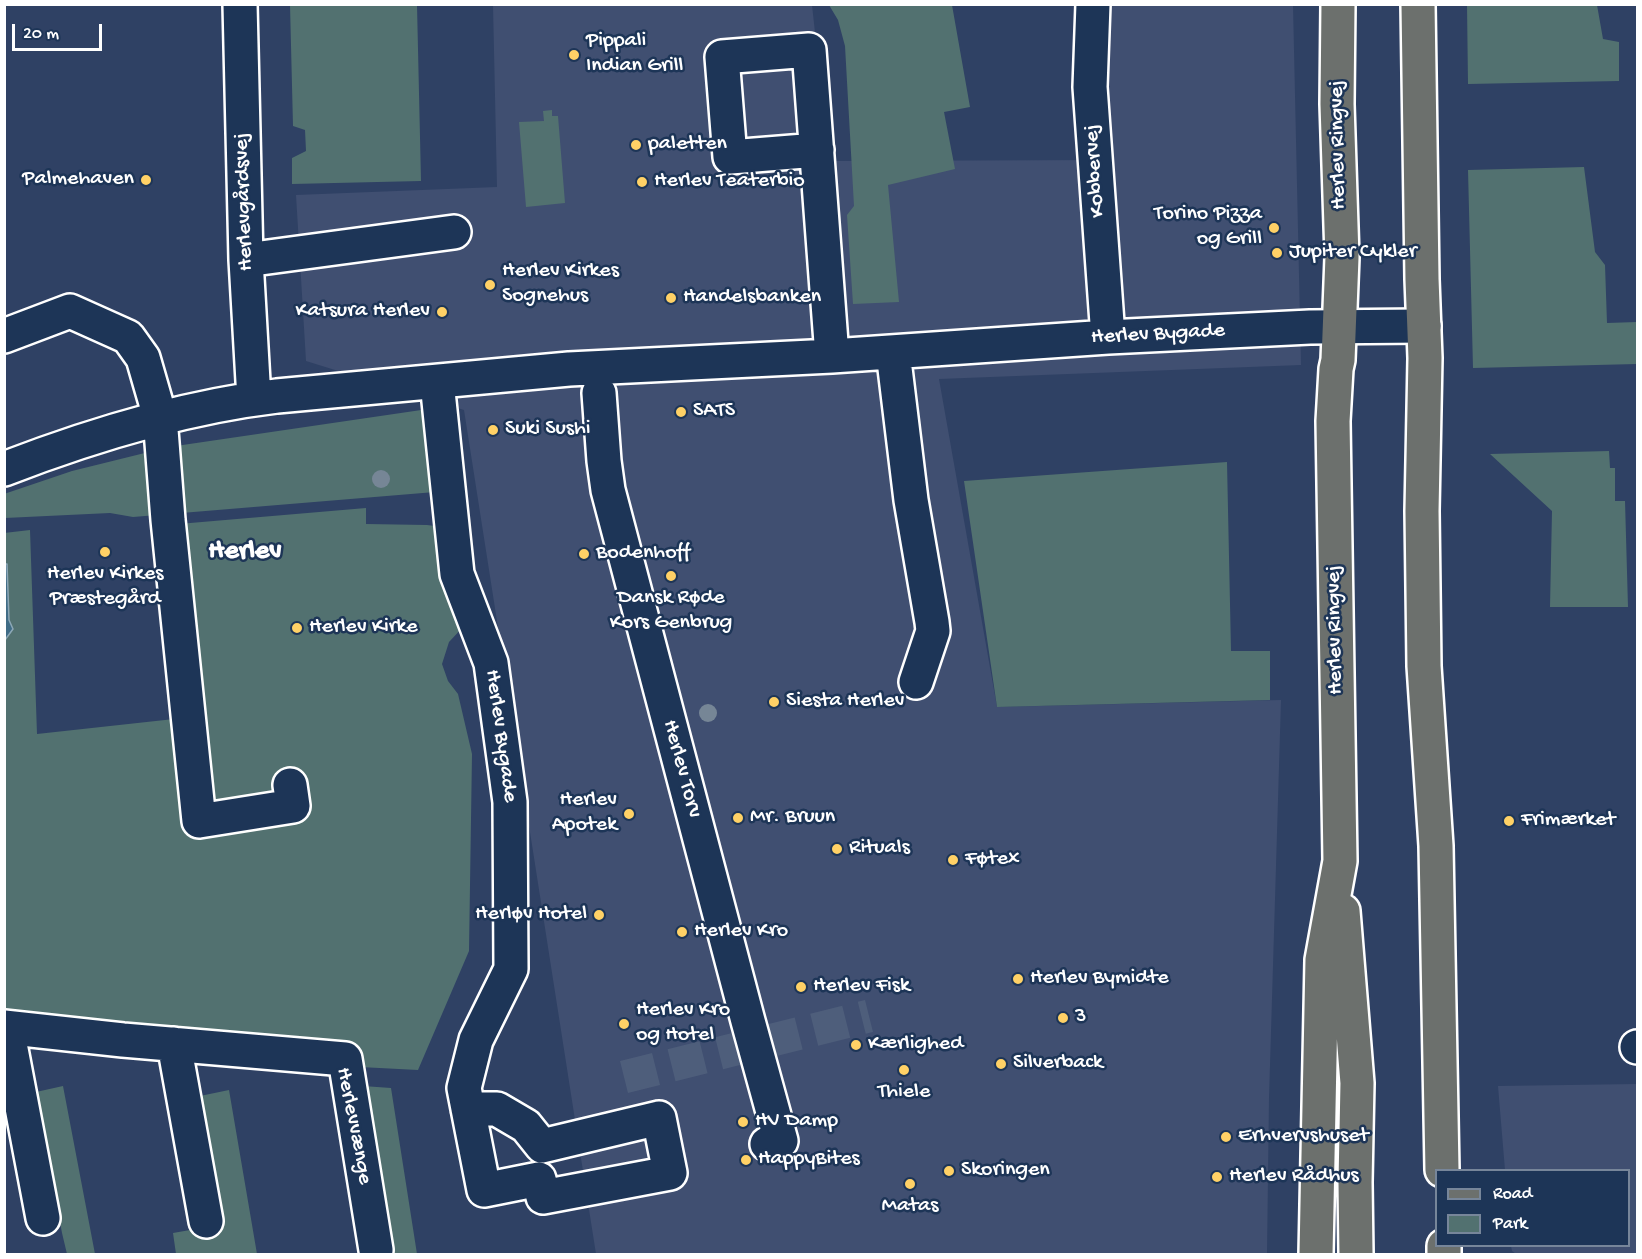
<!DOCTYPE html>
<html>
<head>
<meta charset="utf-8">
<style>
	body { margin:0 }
	#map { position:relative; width:1642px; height:1259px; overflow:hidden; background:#2f4164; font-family:"Gochi Hand",sans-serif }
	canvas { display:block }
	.frame { position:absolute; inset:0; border:6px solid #fff; pointer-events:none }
	.legend { position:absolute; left:1435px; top:1169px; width:195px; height:78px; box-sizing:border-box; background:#1d3557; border:2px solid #77869a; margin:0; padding:8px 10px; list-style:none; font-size:18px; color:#fff }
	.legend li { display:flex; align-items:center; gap:12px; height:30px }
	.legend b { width:30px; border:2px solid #77869a }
	.scale { position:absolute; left:12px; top:24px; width:90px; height:27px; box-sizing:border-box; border:3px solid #fff; border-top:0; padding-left:8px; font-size:18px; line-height:21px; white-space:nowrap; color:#fff; -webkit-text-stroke:4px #1d3557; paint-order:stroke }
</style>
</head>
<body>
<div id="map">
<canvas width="1642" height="1259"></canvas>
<div class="frame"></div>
<ul class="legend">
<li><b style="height:8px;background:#6c706d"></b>Road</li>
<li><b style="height:16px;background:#527170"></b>Park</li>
</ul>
<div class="scale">20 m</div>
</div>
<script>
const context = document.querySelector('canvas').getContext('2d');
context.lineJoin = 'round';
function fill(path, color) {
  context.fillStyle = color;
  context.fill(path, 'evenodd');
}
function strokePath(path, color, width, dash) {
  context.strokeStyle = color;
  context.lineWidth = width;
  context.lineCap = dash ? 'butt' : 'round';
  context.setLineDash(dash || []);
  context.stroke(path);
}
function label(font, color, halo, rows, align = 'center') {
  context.font = font + ' "Gochi Hand",sans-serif';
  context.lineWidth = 5;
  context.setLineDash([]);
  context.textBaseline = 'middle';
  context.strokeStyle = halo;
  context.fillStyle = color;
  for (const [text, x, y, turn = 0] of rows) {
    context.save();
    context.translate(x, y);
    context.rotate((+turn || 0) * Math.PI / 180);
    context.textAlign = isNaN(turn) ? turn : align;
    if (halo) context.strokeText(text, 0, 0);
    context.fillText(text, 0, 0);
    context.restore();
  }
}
fill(new Path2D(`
	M493,5H812L829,161L1110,160L1106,68L1110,5H1293L1301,365L939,379L997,707L1281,700L1269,1098L1267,1254H596L464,410L306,361L296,195L497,187Z
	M1637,1084V1254H1516L1512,1251L1511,1246H1628V1170H1505L1498,1086Z`), '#404f71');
fill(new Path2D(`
	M290,5H417L421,181L292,184V158L306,151L305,130L293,126Z
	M829,5H952L970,107L944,112L955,169L888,185L899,302L853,304L847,215L854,206L845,46L838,20Z
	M1467,5H1597L1603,39L1619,42V81L1468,84Z
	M552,110V116H558L565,203L526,207L519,122L544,121L543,111Z
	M1584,167L1595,252L1605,265L1607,323L1637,322V364L1473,368L1468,170Z
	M428,409L435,492L133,517L110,513L5,518L4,494L72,471L169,447Z
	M1609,451L1610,468H1615V501H1625L1628,607H1550L1552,511L1490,454Z
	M1227,462L1231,651H1270V700L997,707L964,481Z
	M366,508V524L427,525L435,526L465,625L449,642L442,664L448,681L458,694L472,754L469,951L418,1070L360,1067L355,1046L5,1013L4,533L30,530L37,734L174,719L155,526Z
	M63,1086L95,1254H67L62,1233L36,1092Z
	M363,1086L391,1088L417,1254H387Z
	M229,1090L257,1254H176L173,1233L224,1224L200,1096Z`), '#527170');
const water = new Path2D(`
	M5,564H7L9,620L13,629L5,640Z`);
fill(water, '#406c86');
strokePath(water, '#8ca7b6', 1.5);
strokePath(new Path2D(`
	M624,1077L869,1016`), '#4e5e7b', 33, [33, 16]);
const minor = new Path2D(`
	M240,4L246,260L254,399
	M1093,4L1090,87L1108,337
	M817,150L730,157L722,57L809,50C817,152 825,254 832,356
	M246,260L454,232
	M4,336L70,311L128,337L143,358L160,417L168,520L199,821L293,806L290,785
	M893,352L911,500L932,622L933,631L916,682
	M437,382L457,574L491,663L510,802L511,969L476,1040L464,1088L484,1190L539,1179L543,1197L670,1173L659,1118L542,1146L526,1126L497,1109H468
	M599,393L604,461L608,490L748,1021L781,1141L767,1144
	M4,469C92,435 183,407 277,396L569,369L832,356L1108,337L1310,327L1424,326
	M4,1027L123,1040L345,1059L376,1250
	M7,1028L43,1218
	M174,1044L206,1221
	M1637,1047H1638`);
const major = new Path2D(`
	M1418,4L1422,279L1425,358L1422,511L1424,666L1436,846L1442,1170
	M1343,911L1357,1083L1355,1182L1356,1254
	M1444,1246V1254
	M1316,1254L1322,960L1340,861L1333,421L1336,369L1338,360L1342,257L1337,104L1338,4`);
strokePath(minor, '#fff', 38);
strokePath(major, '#fff', 38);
strokePath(minor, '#1d3557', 33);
strokePath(major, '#6c706d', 33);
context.fillStyle = '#768696';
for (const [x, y] of [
	[381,479],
	[708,713]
]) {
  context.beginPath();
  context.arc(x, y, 9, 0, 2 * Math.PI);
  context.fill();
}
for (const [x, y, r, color] of [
	[574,55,6,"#ffd166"],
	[636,145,6,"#ffd166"],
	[146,180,6,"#ffd166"],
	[642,182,6,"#ffd166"],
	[1274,228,6,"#ffd166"],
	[1277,253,6,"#ffd166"],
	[490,285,6,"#ffd166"],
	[671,298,6,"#ffd166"],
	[442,312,6,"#ffd166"],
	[681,412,6,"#ffd166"],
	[493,430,6,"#ffd166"],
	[105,552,6,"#ffd166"],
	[584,554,6,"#ffd166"],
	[671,576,6,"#ffd166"],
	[297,628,6,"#ffd166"],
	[774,702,6,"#ffd166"],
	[629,814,6,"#ffd166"],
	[738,818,6,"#ffd166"],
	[1509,821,6,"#ffd166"],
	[837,849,6,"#ffd166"],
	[953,860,6,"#ffd166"],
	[599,915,6,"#ffd166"],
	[682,932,6,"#ffd166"],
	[1018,979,6,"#ffd166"],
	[801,987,6,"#ffd166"],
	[1063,1018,6,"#ffd166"],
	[624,1024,6,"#ffd166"],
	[856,1045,6,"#ffd166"],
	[1001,1064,6,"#ffd166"],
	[904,1070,6,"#ffd166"],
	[743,1122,6,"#ffd166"],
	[1226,1137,6,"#ffd166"],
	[746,1160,6,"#ffd166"],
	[949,1171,6,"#ffd166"],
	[1217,1177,6,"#ffd166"],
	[910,1184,6,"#ffd166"]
]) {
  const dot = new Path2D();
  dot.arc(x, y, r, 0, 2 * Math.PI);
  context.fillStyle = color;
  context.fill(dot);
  strokePath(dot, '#1d3557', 2);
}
label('22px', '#fff', '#1d3557', [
	["Pippali",586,42],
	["Indian Grill",586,67],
	["paletten",648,145],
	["Palmehaven",134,180,"right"],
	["Herlev Teaterbio",654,182],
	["Torino Pizza",1262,215,"right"],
	["og Grill",1262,240,"right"],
	["Jupiter Cykler",1289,253],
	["Herlev Kirkes",502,272],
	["Sognehus",502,297],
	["Handelsbanken",683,298],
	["Katsura Herlev",430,312,"right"],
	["SATS",693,412],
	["Suki Sushi",505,430],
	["Bodenhoff",596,554],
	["Herlev Kirkes",105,575,"center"],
	["Præstegård",105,600,"center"],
	["Dansk Røde",671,599,"center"],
	["Kors Genbrug",671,624,"center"],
	["Herlev Kirke",309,628],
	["Siesta Herlev",786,702],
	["Herlev",617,801,"right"],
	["Apotek",617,826,"right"],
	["Mr. Bruun",750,818],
	["Frimærket",1521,821],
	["Rituals",849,849],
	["Føtex",965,860],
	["Herløv Hotel",587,915,"right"],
	["Herlev Kro",694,932],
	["Herlev Bymidte",1030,979],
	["Herlev Fisk",813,987],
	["Herlev Kro",636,1011],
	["og Hotel",636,1036],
	["3",1075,1018],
	["Kærlighed",868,1045],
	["Silverback",1013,1064],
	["Thiele",904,1093,"center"],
	["HV Damp",755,1122],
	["Erhvervshuset",1238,1137],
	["HappyBites",758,1160],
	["Skoringen",961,1171],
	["Herlev Rådhus",1229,1177],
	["Matas",910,1207,"center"]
], 'left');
label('22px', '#fff', '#1d3557', [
	["Herlev Ringvej",1339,145,-91],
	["Kobbervej",1096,171,-94],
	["Herlevgårdsvej",245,202,-92],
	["Herlev Bygade",1158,335,-3],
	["Herlev Ringvej",1336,630,-91],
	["Herlev Bygade",500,736,82],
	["Herlev Torv",681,769,75],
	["Herlevvænge",353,1126,79]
]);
label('bold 28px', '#fff', '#1d3557', [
	["Herlev",245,553]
]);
</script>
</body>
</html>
